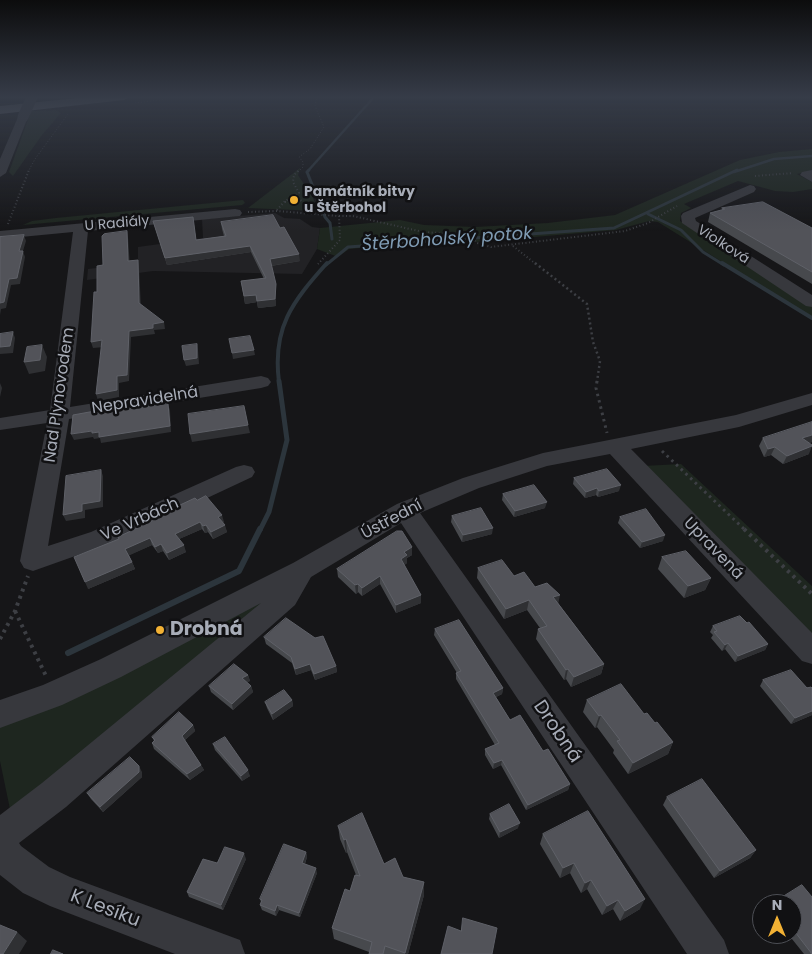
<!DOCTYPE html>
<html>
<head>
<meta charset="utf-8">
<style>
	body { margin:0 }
	#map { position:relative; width:812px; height:954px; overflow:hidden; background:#161618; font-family:Poppins,sans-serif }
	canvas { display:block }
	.north { position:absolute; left:752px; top:894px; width:50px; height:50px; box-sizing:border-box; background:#111113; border:1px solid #4d4f55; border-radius:50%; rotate:0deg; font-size:14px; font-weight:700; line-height:20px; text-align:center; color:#a8adb8 }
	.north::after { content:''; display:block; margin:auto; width:18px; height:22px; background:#f2b134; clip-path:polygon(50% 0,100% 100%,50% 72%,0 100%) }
</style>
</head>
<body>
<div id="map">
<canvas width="812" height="954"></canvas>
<div class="north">N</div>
</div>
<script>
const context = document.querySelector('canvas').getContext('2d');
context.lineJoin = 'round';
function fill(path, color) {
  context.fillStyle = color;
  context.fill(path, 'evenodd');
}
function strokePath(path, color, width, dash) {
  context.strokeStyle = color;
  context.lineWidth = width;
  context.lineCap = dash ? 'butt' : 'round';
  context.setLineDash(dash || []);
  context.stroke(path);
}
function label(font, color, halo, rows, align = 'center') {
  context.font = font + ' Poppins,sans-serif';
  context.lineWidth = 5;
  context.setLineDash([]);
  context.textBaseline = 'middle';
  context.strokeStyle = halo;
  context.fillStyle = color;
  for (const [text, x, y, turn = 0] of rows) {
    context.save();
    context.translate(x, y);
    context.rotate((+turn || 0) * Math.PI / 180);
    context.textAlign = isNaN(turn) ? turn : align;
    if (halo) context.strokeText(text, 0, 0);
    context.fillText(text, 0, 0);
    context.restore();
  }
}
fill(new Path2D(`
	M275,213L284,218L300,219L312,227L320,228L317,249L302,274L153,271L87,280L88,269L138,263V247L203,238L202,219Z`), '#222225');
fill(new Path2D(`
	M56,110L61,113L42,135L13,176L9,172L31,111Z
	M812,149V171L797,174L812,182V189L793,192L775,191L738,181L684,204L691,208L681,213L680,221L812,307V318L658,222L649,221L616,230L476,242L473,238L349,249L338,257L317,249L320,228L400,220L424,225L475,227L548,223L615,215L740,160L779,152Z
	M300,168L298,175L313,198L318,211L248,208Z
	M243,200L245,203L242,205L23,225L32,221L56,218Z
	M681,464L812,586V637L643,466Z
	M279,591L11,814L0,761V727Z`), '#1e261f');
strokePath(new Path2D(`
	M307,172L374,97
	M734,172L774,159L812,156`), '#2c353c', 2.5);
strokePath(new Path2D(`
	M309,170L307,172L325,217L330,223L332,239
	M648,214L681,230L703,252L724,265
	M326,265L348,247L614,228L737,170`), '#2c353c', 3);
strokePath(new Path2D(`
	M722,263L812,318
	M279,382C272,328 292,302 327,263`), '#2c353c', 4);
strokePath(new Path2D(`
	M260,530L269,512L287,440L279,381`), '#2c353c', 5);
strokePath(new Path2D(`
	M68,653L239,571L260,529`), '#2c353c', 6);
strokePath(new Path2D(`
	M135,103L184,97
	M28,172L35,159L68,114
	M298,172L303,167V162L299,157L310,149L324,127L315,106L317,97`), '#3d3f44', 1, [1, 2]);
strokePath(new Path2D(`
	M755,176L793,173
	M295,196L308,206L313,213
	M285,202L301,200
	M277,210L285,201L299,193L293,182L294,175L299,170
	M248,212L277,211L339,216L340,240L318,264
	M339,216H353L423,232L469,235L477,243L491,247L625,231L648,223L677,206
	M8,224L29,170
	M513,246L537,265`), '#3d3f44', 2, [1, 2.5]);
strokePath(new Path2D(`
	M535,263L587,304L593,342L600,361L597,382`), '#3d3f44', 2.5, [2, 3]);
strokePath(new Path2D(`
	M597,381L596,388L607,433
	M662,451L745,530`), '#3d3f44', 3, [2.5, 4]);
strokePath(new Path2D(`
	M744,529L812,594
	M15,611L46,676
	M0,639L15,611L28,576`), '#3d3f44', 4, [3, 4.5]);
fill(new Path2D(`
	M23,114L28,117L6,173L0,177V159L18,117Z
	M812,170V182L800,175L802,172Z
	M750,185L754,186L756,189L754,192L695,218L696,221L812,295V307L806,306L682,223L681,216L683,213Z
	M235,209L240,210L242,213L240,216L88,231L70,407L261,376L268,378L271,382L268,386L261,388L69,419L48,546L91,532L236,467L244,465L252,467L255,472L252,477L109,544L33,571L24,568L20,561L47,423L0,430V418L50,410L73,232L0,239V231Z
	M812,393V405L739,427L631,449L812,633V664L802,661L610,454L547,466L479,488L420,513L724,940L729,954H687L401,523L311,577L295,605L66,807L19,843L21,846L49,867L70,877L240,940L245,954H175L50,906L23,893L0,875V815L42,783L261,603L121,677L62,705L0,728V700L43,685L101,659L293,563L397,504L463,478L543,453L736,415Z`), '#37383d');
fill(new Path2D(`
	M87,97H130L124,100L0,114V106Z`), '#63666e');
strokePath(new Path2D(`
	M23,117L32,97`), '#37383d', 11);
fill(new Path2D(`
	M722,208L812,228V284L708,222L710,213L722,210Z
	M193,217L196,240L224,236L222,229L221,222L300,261L271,266L276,291V306L258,308L257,302L245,304L241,281L264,279L251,252L167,265L153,221Z
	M763,438L812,442L809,443V454L783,464L771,455L764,457L759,446Z
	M574,478L619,491L598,497L596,495L585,498L573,484Z
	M503,494L545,508L514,517L502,500Z
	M197,500L224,522H223L227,532L213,539L208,532L205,533L202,529L179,539L186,552L169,560L163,551L158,553L152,545L129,555L135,569L88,589L119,539L151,521L150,519Z
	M452,516L492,534L462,542L451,522Z
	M620,517L663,541L640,548L618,523Z
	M412,547V555L407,558V563L404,565L421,595V603L396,613L380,584L362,596L358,592L356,594L338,577L337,569Z
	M662,557L711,578L705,590L684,598L658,569Z
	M478,568L514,576L535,587L558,603L604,664L601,674L571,687L566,679L564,680L536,639L538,629L540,628L527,610L504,619L477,578Z
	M747,623L768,644L765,650L735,662L725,649L722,651L711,638L713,635L710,632L713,626Z
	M435,629L503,688L502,694L496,697L510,720L543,751L570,784L568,790L526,810L501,765L493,769L485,755V749L495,745L456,679V673H457L434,635Z
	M264,637L336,666L337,672L315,680L311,670L296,675L292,663L266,644Z
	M248,675L250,681L247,682L251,686L253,692L233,710L211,692L209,686Z
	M763,680L812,688V715L791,724L760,686Z
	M292,700L293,706L273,720L267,708L265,702Z
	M587,700L644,714L655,723L673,742L668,754L628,774L613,753L614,750L597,727L595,728L583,712Z
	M193,725L195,731L185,740L204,770L190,780L154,749L152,743L154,741L152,737Z
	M213,744L250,776L242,781L215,750Z
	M142,772V777L103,812L91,799L87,793Z
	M667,797L756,850L750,858L714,878L663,805Z
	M490,814L518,828L499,838L489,819Z
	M338,826L384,864L403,877L424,882V895L408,954H369V952L334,939L332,928L350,891L356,875L347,852L346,853L340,839Z
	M543,834L640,909L620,921L613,909L602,915L587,889L581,893L570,873L560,878L540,844Z
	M306,852L307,857L305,864L317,873L300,917L279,910L276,916L262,910L260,905L261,902L260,899Z
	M246,859L223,910L189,897L187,892L217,863Z
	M802,885L812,954H804L788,934H792V904H772Z`), '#47494d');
fill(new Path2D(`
	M127,231L128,237L130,267L128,261Z
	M24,235L26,241L23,251L25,257L20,284L11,285L6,308L1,309L0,315V303Z
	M250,246L251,252L167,265L165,258Z
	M299,254L300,261L270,266V259Z
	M138,260L139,266L141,309L139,303Z
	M276,284V306L258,308L257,301Z
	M256,295L257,302L245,304L244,296Z
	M164,322L165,329L154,330L155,334L131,337L129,381L119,383V397L98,401L96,394L117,376L129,331L153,324Z
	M13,332L15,338L13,353L0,354V347Z
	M102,340L104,347L93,348L91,342Z
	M197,344L198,350L199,364L186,366L184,360Z
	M42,345L47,357L45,371L29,374L24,362Z
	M254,350L255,355L233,359L232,353Z
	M0,383L2,388L0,397Z
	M168,404L170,410L171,432L101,443L100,438L94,439L93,437L74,440L71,434L92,431L99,432Z
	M248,425L250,433L192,442L190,434Z
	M812,435V442L798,446L802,438Z
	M812,446L809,454L783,464L787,456Z
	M775,447L771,455L764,457L768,449Z
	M101,470L103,476V507L85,510V518L66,521L63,515L82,504Z
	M621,485L619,491L598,497L599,491Z
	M597,488L596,495L585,498L586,492Z
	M547,502L545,508L514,517L515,511Z
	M222,515L224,522L220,523L218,517Z
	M200,522L202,529L177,540L175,534Z
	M206,525L208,532L205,533L203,526Z
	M225,525L227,532L213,539L211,532Z
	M493,528L492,534L462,542L463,535Z
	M665,535L663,541L640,548L642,542Z
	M150,538L152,545L128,556L125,549Z
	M161,544L163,551L158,553L155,547Z
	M184,545L186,552L169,560L167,553Z
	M412,547V555L407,558V563L401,568V559L404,552Z
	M132,562L135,569L88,589L85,582Z
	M380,576V584L362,596V588Z
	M711,578L705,590L684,598L688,586Z
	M358,584V592L356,594L355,585Z
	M421,595V603L396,613V605Z
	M560,595L558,605L553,597Z
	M529,600L527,610L504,619L506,609Z
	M728,643L725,649L722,651L725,645Z
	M768,644L765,650L735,662L738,656Z
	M310,664L311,670L296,675L295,669Z
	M604,664L601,674L571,687L574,677Z
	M336,666L337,672L315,680L314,674Z
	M568,669L566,679L564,680L566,670Z
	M248,675L250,681L244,684L242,678Z
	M251,686L253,692L233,710L232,704Z
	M503,688L502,694L492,699L493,693Z
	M292,700L293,706L273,720L272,714Z
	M812,711V715L791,724L795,718Z
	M601,715L597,727L595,728L599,716Z
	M193,725L195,731L184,741L182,736Z
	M673,742L668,754L628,774L633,763Z
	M502,760L501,765L493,769L494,763Z
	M201,765L204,770L190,780L187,774Z
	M139,766L142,772V777L103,812L100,807Z
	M248,770L250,776L242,781L241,776Z
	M570,784L568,790L526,810L528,805Z
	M520,823L518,828L499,838L500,832Z
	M346,839L347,852L346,853L344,840Z
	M756,850L750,858L714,878L720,871Z
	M306,852L307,857L303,868L302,863Z
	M244,853L246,859L223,910L221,905Z
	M574,863L570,873L560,878L563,868Z
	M316,868L317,873L300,917L299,913Z
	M591,880L587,889L581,893L585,883Z
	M424,882V895L408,954H405Z
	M645,899L640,909L620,921L625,911Z
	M618,900L613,909L602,915L607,906Z
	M277,905L279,910L276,916L275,911Z
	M17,932L27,941L19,954H3Z`), '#2f3033');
const building = new Path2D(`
	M763,202L812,228V272L710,213L725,209L722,208Z
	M273,215L280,228L284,227L299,254L270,259L276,284L275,299L257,301L256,295L244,296L241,281L266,278L250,246L165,258L153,221L193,217L196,240L226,236L221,222Z
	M127,231L128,261L138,260L139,303L164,322L153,324V328L129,331L127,375L117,376V390L96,394L102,340L91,342L94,292H97V266L103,265L102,236L104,234Z
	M24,235L19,251H23L17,278L9,279L4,302L0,303V237Z
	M13,332L10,346L0,347V334Z
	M250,336L254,350L232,353L229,339Z
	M197,344V358L184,360L182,346Z
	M42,345L40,360L24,362L27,347Z
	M168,404L170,426L99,437V432L92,433V431L71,434L73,415L117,407V410Z
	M244,406L248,425L190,434L188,414Z
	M812,422V435L802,438L812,445V446L787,456L775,447L768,449L763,438Z
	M607,469L621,485L599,491L597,488L586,492L574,478Z
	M101,470L100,501L82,504V511L63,515L66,476Z
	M534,485L547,502L515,511L503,494Z
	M206,496L222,515L218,517L225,525L211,532L206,525L203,526L200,522L175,534L184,545L167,553L161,544L155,547L150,538L125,549L132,562L85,582L74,557L119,539L118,537L152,521L150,519L195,498L197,500Z
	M481,508L493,528L463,535L452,516Z
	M646,509L665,535L642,542L620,517Z
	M397,531H402L412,547L404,552L407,555L401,559L421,595L396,605L380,576L362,588L358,584L355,585L337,569Z
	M686,551L711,578L688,586L662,557Z
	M502,560L514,576L524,572L535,587L547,583L560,595L553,597L604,664L574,677L568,669L566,670L538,629L547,626L529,600L506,609L478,568Z
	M740,616L747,623L749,622L768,644L738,656L728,643L725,645L714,632L717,631L713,626Z
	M286,618L315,638L323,636L336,666L314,674L310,664L295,669L291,657L264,637Z
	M459,620L503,688L493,693L510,720L520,715L543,751L548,749L570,784L528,805L502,760L494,763L485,749L499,743L456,673L461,671L435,629Z
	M234,664L248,675L242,678L251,686L232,704L209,686Z
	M791,670L807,688L811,687L812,688V711L795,718L763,680Z
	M621,684L644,714L647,713L655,723L657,722L673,742L633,763L617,741L620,740L601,715L599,716L587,700Z
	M284,690L292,700L272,714L265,702Z
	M179,712L193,725L182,736L201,765L187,774L152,743L155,740L152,737Z
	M225,737L248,770L241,776L213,744Z
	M130,757L139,766V772L100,807L87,793Z
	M702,779L756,850L720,871L667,797Z
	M509,804L520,823L500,832L490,814Z
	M588,811L645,899L625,911L618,900L607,906L591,880L585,883L574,863L563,868L543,834Z
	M362,813L384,864L395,858L403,877L424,882L405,953L385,946L383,954H369L372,942L332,928L345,889L350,891L355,875L360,876L346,839L344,840L338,826Z
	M284,844L306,852L302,863L316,868L299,913L277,905L275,911L260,905L262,900L260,899Z
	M225,847L244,853L221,905L187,892L203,859L217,863Z
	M802,885L812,897V954L792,928V904L773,903Z
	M463,918L497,928L492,954H441L448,926L461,931Z
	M0,925L17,932L3,954H0Z
	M53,950L63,954H51Z`);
fill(building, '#525359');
strokePath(building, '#5f6168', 1);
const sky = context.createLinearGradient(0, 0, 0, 231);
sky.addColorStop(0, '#0c0c0d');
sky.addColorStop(0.42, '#363c48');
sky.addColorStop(1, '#363c4800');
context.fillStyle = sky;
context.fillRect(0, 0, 812, 231);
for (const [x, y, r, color] of [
	[294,200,5,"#f2b134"],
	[160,630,5,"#f2b134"]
]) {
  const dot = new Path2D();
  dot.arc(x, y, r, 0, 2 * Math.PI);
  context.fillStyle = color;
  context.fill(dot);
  strokePath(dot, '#111113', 2);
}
label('bold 14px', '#a8adb8', '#111113', [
	["Památník bitvy",304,192],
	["u Štěrbohol",304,208]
], 'left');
label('14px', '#a8adb8', '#111113', [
	["U Radiály",117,224,-5],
	["Violková",723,245,33]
]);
label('16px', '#a8adb8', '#111113', [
	["Nad Plynovodem",60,395,-82],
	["Nepravidelná",145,401,-9],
	["Ve Vrbách",140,520,-24],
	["Ústřední",392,520,-28],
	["Upravená",713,549,46]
]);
label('italic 18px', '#7f9bb3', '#111113', [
	["Štěrboholský potok",447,240,-4]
]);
label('bold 19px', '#a8adb8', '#111113', [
	["Drobná",170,630]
], 'left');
label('19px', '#a8adb8', '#111113', [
	["Drobná",557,732,56],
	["K Lesíku",105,909,21]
]);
</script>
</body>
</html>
